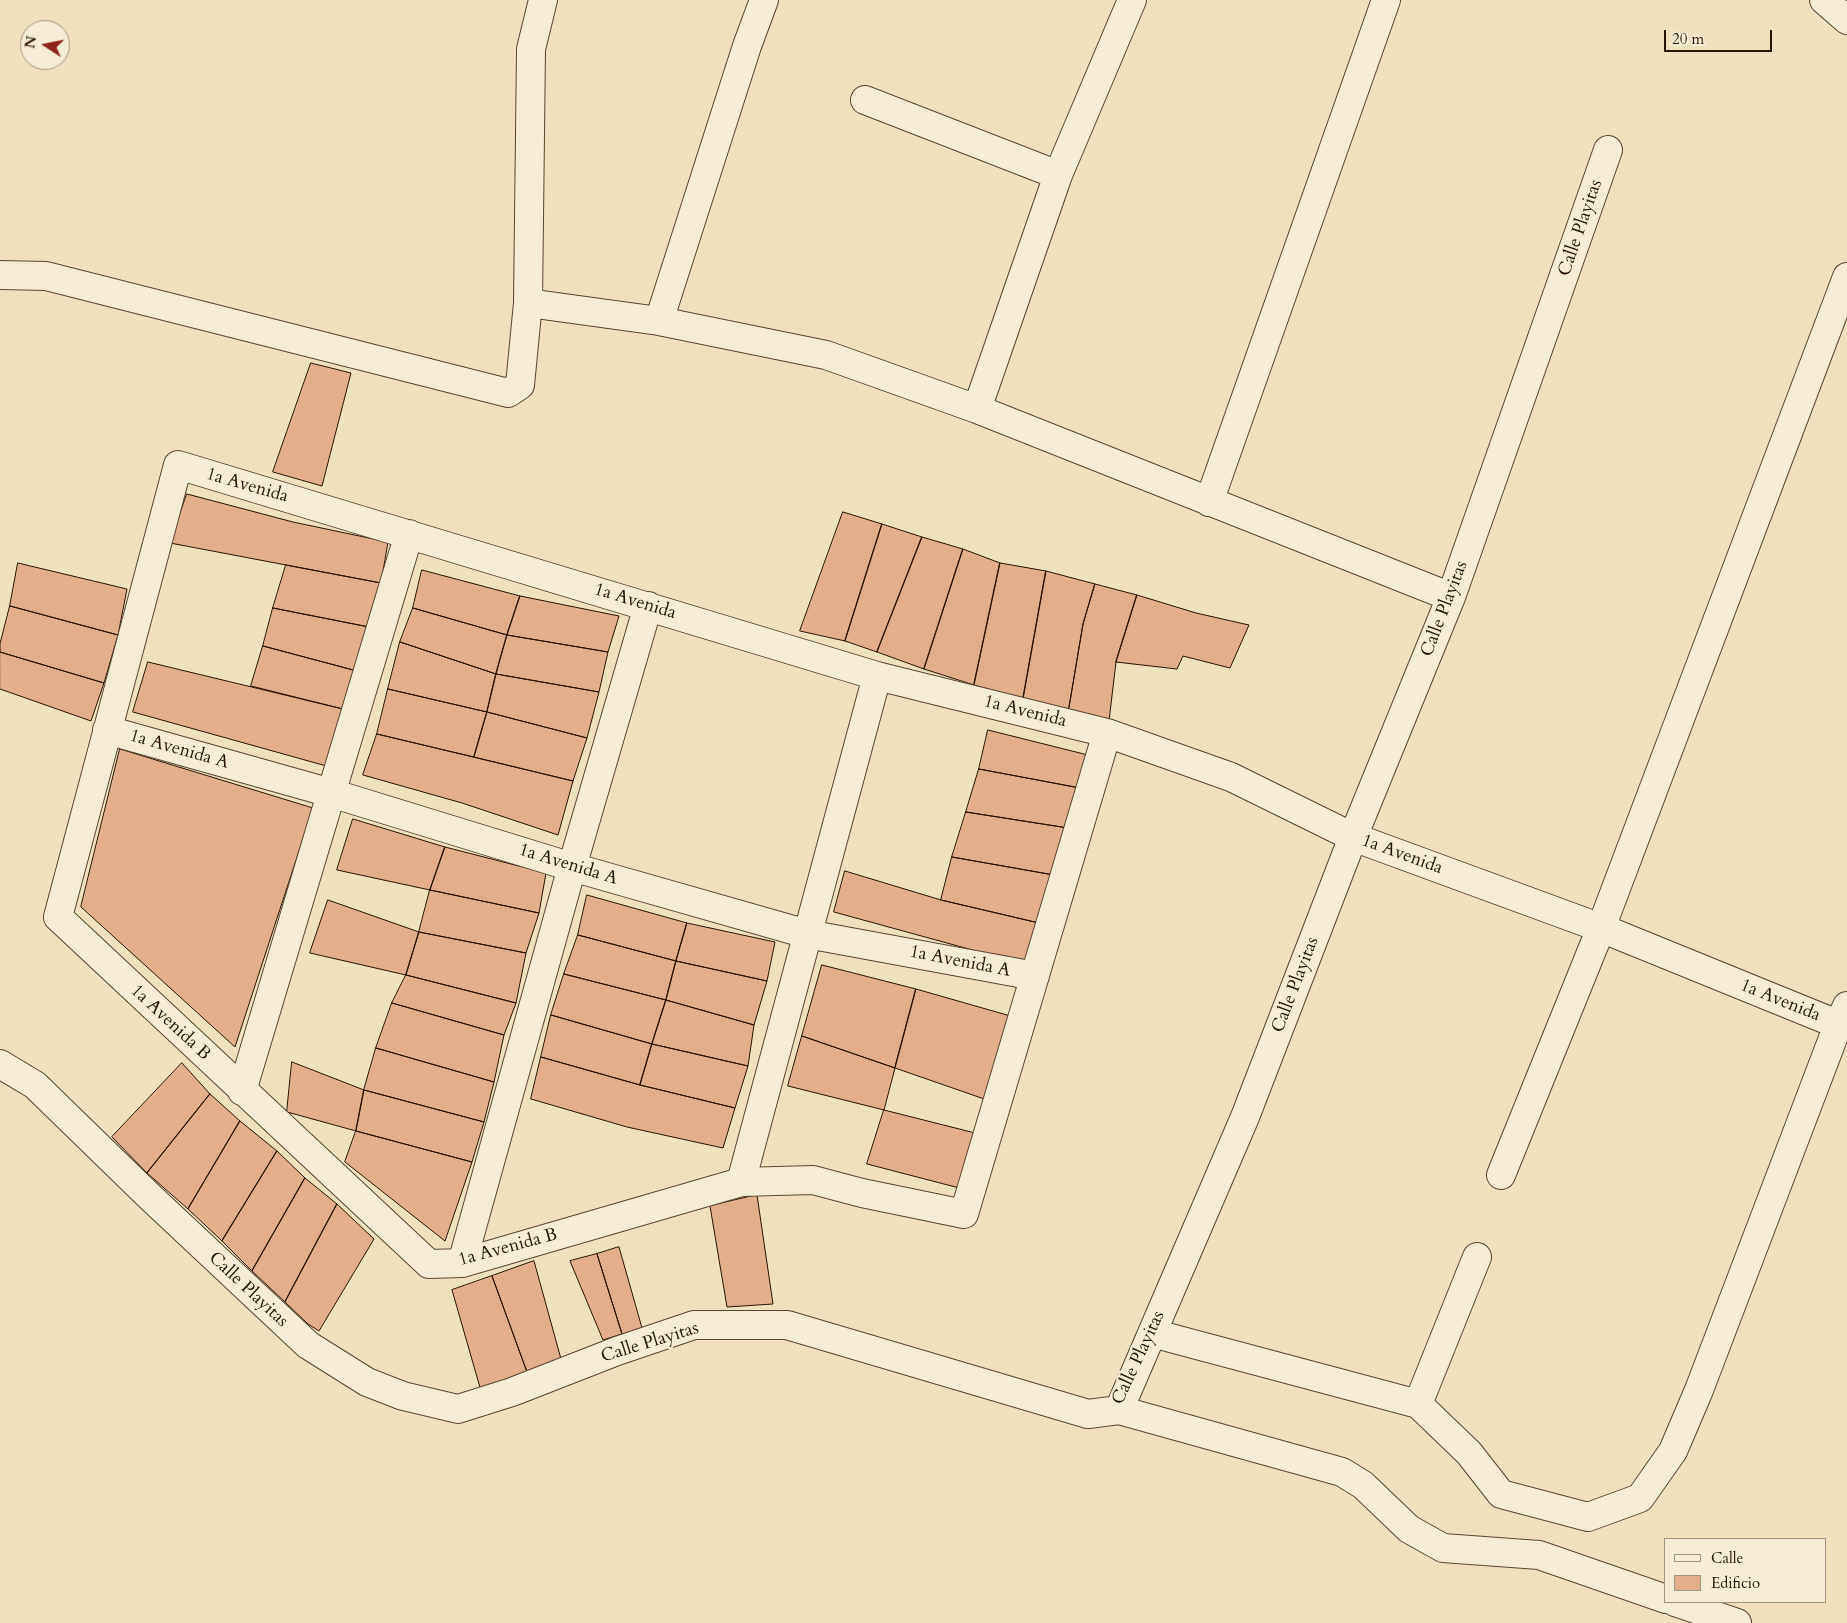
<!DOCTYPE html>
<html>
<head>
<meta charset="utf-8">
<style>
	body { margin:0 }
	#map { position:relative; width:1847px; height:1623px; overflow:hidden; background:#f0e1bd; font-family:Cardo,serif }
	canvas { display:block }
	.legend { position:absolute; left:1664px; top:1538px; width:162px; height:65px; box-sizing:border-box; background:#f5ecd4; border:1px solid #a39580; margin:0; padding:6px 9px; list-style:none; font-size:15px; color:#281301 }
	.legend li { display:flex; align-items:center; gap:10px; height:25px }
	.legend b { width:25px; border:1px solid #a39580 }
	.north { position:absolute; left:20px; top:20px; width:50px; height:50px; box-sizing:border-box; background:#f5ecd4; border:1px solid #a39580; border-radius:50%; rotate:281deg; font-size:14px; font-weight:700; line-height:20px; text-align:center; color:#281301 }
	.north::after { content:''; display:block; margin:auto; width:18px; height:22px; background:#8f2418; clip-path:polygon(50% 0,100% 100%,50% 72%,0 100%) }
	.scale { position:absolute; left:1664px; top:30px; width:108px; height:22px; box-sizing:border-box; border:2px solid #281301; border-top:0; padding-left:6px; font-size:15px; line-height:18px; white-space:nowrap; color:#281301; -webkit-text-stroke:4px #f5ecd4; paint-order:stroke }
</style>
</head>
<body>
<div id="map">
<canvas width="1847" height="1623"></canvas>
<ul class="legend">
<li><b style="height:6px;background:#f5ecd4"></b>Calle</li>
<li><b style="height:14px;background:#e3ae8a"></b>Edificio</li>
</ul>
<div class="north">N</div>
<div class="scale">20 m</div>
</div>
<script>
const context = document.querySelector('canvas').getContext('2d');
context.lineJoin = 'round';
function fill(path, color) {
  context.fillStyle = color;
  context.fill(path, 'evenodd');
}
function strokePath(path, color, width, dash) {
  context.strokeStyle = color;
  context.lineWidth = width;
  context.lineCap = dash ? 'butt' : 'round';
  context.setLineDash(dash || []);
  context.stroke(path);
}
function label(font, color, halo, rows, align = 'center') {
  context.font = font + ' Cardo,serif';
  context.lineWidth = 4.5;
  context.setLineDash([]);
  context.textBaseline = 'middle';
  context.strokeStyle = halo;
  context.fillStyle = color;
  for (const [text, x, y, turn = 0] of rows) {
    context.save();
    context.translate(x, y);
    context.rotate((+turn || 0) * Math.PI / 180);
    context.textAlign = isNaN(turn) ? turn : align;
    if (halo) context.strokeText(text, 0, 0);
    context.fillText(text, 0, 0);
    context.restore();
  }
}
const building = new Path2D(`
	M311,363L351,373L322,486L273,472Z
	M187,494L293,522L388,542L381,583L170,543Z
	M843,512L882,524L845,641L800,631Z
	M882,524L922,537L877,652L845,641Z
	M922,537L963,549L924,669L877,652Z
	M963,549L1000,563L974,685L924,669Z
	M18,563L127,589L118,635L10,606Z
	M1000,563L1046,571L1023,699L974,685Z
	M286,565L381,583L369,627L273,608Z
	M422,570L520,596L507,635L413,608Z
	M1046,571L1095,584L1083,624L1068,713L1023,699Z
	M1095,584L1137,595L1116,662L1109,721L1068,713L1083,624Z
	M1137,595L1196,613L1249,625L1230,668L1183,656L1177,669L1116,662Z
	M520,596L619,616L608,652L507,635Z
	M10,606L118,635L104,683L0,652V644Z
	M273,608L369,627L357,671L263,646Z
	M413,608L507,635L496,674L400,642Z
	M507,635L608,652L599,692L496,674Z
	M400,642L496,674L487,712L388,689Z
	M263,646L357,671L347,710L251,686Z
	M0,652L104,683L91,721L0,689Z
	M148,662L347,710L330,767L133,712Z
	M496,674L599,692L587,738L487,712Z
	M388,689L487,712L474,757L377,734Z
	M487,712L587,738L573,781L474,757Z
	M988,730L1088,755L1080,788L979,769Z
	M377,734L573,781L558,835L462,803L363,775Z
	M120,749L313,808L235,1047L81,907Z
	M979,769L1080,788L1068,828L966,812Z
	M966,812L1068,828L1054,875L952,857Z
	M353,819L445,847L430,890L337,870Z
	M445,847L546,873L539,913L430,890Z
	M952,857L1054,875L1039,923L941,900Z
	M845,871L941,900L1039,923L1027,965L834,912Z
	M430,890L539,913L526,953L419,932Z
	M587,895L687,923L676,961L578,935Z
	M328,900L419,932L406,975L310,953Z
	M687,923L775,942L767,981L676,961Z
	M419,932L526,953L516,1003L406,975Z
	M578,935L676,961L666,1000L564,974Z
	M676,961L767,981L754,1025L666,1000Z
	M822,965L916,989L895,1068L802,1036Z
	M564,974L666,1000L652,1044L551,1015Z
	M406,975L516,1003L504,1035L392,1003Z
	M916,989L1014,1017L990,1101L895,1068Z
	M666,1000L754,1025L748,1066L652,1044Z
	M392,1003L504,1035L494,1082L376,1048Z
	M551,1015L652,1044L640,1085L541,1057Z
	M802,1036L895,1068L884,1110L788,1086Z
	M652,1044L748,1066L735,1108L640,1085Z
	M376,1048L494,1082L484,1122L364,1090Z
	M541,1057L640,1085L735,1108L723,1148L627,1127L531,1099Z
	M292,1062L364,1090L356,1131L287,1112Z
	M182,1063L210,1094L147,1173L112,1137Z
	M364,1090L484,1122L472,1162L356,1131Z
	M210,1094L240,1121L188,1209L147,1173Z
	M884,1110L983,1135L967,1190L867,1164Z
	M240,1121L277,1151L222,1241L188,1209Z
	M356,1131L472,1162L445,1241L345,1162Z
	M277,1151L305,1178L252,1271L222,1241Z
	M305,1178L337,1204L285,1302L252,1271Z
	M757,1195L773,1304L727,1307L710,1206Z
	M337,1204L374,1239L319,1331L308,1324L285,1302Z
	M619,1247L642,1328L622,1334L597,1254Z
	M597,1254L622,1334L603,1340L570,1261Z
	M534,1261L561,1359L527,1372L492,1276Z
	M492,1276L527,1372L481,1391L452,1290Z`);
fill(building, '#e3ae8a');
strokePath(building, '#281301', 1);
const street = new Path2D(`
	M1824,0L1847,20
	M865,100L1058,175
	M0,275L46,276L508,393L520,385L528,303L531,49L543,0
	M528,303L659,321L826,355L977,409L1451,597
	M659,321L747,46L764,0
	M977,409L1058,175L1132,0
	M1209,502L1386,0
	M107,730L331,793L572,867L807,934L1035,976
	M1107,733L964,1214L862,1193L813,1180L741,1182L462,1263L429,1264L58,917L178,465L877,676L1107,733L1231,777L1353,837L1601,928L1847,1028
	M0,1064L35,1085L148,1195L308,1345L367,1382L403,1396L458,1409L512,1392L617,1351L694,1325H787L1088,1414L1119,1410L1342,1472L1363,1485L1409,1529L1443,1548L1539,1555L1666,1599
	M242,1091L409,534
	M1501,1175L1601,928L1847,277
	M741,1182L877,676
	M462,1263L572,867L648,606
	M1152,1333L1418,1404L1469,1453L1501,1494L1588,1517L1640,1498L1673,1451L1699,1390L1838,1025L1847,1006
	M1418,1404L1477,1257
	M1119,1410L1245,1117L1353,837L1451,597L1608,150
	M1675,1602L1737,1623`);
strokePath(street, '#5a4630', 30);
strokePath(street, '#f5ecd4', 28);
label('18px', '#281301', '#f5ecd4', [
	["Calle Playitas",1581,228,-71],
	["1a Avenida",247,486,16],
	["1a Avenida",635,602,17],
	["Calle Playitas",1445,609,-69],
	["1a Avenida",1025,712,14],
	["1a Avenida A",179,750,16],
	["1a Avenida",1402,855,20],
	["1a Avenida A",568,865,17],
	["1a Avenida A",960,962,11],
	["Calle Playitas",1296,985,-69],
	["1a Avenida",1780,1001,22],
	["1a Avenida B",170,1023,43],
	["1a Avenida B",508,1248,-15],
	["Calle Playitas",248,1290,43],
	["Calle Playitas",650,1343,-17],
	["Calle Playitas",1139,1358,-65]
]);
</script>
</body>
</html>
